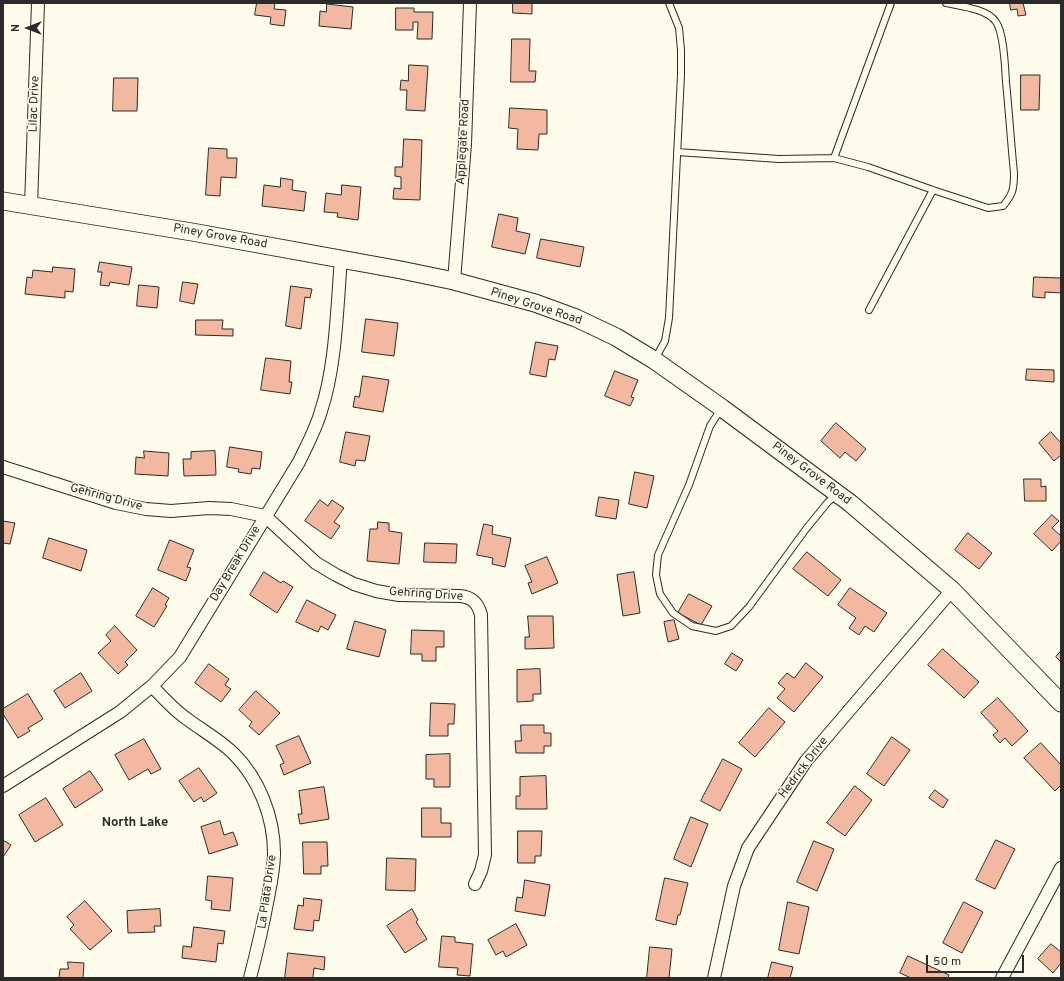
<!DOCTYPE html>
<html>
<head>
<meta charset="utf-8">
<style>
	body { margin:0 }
	#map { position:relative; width:1064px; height:981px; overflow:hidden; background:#fdfbea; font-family:Overpass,sans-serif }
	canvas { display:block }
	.frame { position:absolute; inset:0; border:4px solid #2b2b2b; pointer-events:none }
	.north { position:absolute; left:8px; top:8px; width:40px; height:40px; -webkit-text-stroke:3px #fdfbea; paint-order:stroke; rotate:270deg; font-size:11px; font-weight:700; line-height:16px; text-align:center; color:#2b2b2b }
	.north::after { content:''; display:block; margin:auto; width:14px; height:18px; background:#2b2b2b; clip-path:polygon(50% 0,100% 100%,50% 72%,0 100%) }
	.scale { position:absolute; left:926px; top:955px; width:98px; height:18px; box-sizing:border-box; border:2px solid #2b2b2b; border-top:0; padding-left:5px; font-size:12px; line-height:14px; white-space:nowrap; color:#2b2b2b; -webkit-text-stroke:3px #fdfbea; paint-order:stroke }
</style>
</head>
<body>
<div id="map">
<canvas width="1064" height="981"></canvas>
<div class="frame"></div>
<div class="north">N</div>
<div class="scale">50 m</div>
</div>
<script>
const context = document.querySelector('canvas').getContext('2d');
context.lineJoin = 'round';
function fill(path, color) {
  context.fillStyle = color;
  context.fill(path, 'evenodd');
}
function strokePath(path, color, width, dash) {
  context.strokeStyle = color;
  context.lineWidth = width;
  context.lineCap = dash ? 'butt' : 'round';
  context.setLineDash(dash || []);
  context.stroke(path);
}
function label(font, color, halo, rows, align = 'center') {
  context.font = font + ' Overpass,sans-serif';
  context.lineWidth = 3;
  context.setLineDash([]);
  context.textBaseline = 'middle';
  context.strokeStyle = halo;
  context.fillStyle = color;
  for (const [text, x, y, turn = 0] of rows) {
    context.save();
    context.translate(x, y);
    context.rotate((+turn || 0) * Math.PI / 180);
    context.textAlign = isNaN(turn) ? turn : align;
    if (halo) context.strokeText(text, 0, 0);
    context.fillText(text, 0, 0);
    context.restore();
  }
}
const building = new Path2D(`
	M257,3H275L274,9L286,10L284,26L270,24L271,17L255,15Z
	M513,3H532V14L513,13Z
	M1010,3H1023L1026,15L1018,16L1017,9L1011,10Z
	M327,4L353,7L351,29L319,26L320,11L326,12Z
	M396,8H414V12H433L432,39H417L418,22H413V30H396Z
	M512,39H530L529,71H536L535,82H511Z
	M409,65L428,66L425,111L406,110L407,90H400L401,80L408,81Z
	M1021,75H1040L1039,110H1021Z
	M114,78H138L137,111H113Z
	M510,108L547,110V134H539L538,150L517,149L518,129L509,128Z
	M404,139L422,140L420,200L393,199L394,188L401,189V177L395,176V167H402Z
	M209,148L227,149V158H237L236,178L221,177L220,196L206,195Z
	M281,178L293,180L292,190L306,192L304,211L262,206L264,185L280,187Z
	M342,185L361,187L358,220L337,217L338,213L324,212L326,193L341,195Z
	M499,214L518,218L516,231L530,234L525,254L492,247Z
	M541,239L584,247L580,267L537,258Z
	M100,262L132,267L129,285L110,282L109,286L100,285L102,272H98Z
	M53,267L75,269L73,292L65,291V298L25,294L27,277L32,278L33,270L52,272Z
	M1034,277L1061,278V293L1045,292V298L1033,297Z
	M183,282L198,284L194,304L180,301Z
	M139,285L159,287L157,308L137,306Z
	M291,286L312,289L310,298L305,297L301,329L286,326Z
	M366,319L398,323L394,356L362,352Z
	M196,320H223L222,329H233V336L196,335Z
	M536,342L558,346L555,360L549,359L546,377L530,374Z
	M266,358L291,361L289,382H292L290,394L261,390Z
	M1027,369L1054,370V382L1026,380Z
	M615,371L638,380L631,397L634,398L630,406L605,396Z
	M363,376L389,380L383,412L353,407L355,396L359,397Z
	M836,423L866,449L856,461L845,452L840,458L821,441Z
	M346,432L370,436L365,461L356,460L355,466L340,462Z
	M1051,432L1061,443V455L1054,461L1039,443Z
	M230,447L262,452L260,469L252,468L251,474L238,472L239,469L227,467Z
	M144,451L169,453L168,476L135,474L136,457L144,458Z
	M215,451L216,475L184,476L183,459H191V452Z
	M635,472L654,476L647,508L629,504Z
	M1024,479H1041V487L1046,486V501H1025Z
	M599,497L619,500L616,519L596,516Z
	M320,500L328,506L332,500L344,508L334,522L340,526L331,539L305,521Z
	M1052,515L1059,521L1052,528L1061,536V541L1052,551L1034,534Z
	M3,521L15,523L10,544L3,543Z
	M378,522L389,523V531L402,533L399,564L367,561L370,529H377Z
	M484,524L493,526L492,534L511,538L505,567L492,564L493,558L477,555Z
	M968,533L992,553L979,569L955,550Z
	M49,538L87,550L81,571L43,558Z
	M170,540L194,550L187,567L191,568L186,581L158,570Z
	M425,543L457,544L456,563L424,562Z
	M807,552L841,580L828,596L793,569Z
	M547,557L558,583L532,594L528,583L532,582L525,566Z
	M264,572L281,583L283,581L293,587L277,613L250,595Z
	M634,572L640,613L623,616L617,575Z
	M153,588L169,598L165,605L167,606L154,627L136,616Z
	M850,588L887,613L874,632L865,626L859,635L849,628L856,618L838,605Z
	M689,594L712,606L701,625L678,613Z
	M307,600L336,615L328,630L321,626L318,632L296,622Z
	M528,616H553L554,648L525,649V637H529Z
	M674,620L679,639L668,642L664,622Z
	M355,621L386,630L379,657L347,649Z
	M115,626L137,650L125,662L128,665L118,674L98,653L111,641L106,635Z
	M412,630L444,631V647H436V661H422V654H411Z
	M943,649L979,682L964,698L928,665Z
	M1061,651V662L1056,657Z
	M732,653L743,660L736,671L725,664Z
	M806,663L823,677L794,712L777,698L785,689L778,683L787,673L794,678Z
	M209,664L229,679L225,685L231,689L221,702L195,683Z
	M540,669L541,694H533V701L517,702V670Z
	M81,673L92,691L65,708L54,691Z
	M256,691L280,713L259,735L249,726L252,722L239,710Z
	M28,694L43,719L28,728L30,731L18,738L3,714V709Z
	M998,698L1028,731L1012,746L1005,738L1000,743L993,735L998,731L981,713Z
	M431,703L455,704L454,724H448V736H430Z
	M769,708L785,722L755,757L739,743Z
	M521,725H544V733H551V746H544V753H516L515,741H521Z
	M299,736L311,763L284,775L280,765L284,763L276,746Z
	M892,737L910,750L884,786L867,774Z
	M144,739L161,769L151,774L148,769L129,780L115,755Z
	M1041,743L1061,765V785L1055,791L1024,758Z
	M450,754V787H434V779H426V755Z
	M723,759L742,769L720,811L701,801Z
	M199,768L217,793L204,802L201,797L194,802L179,781Z
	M90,771L103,790L75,808L63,789Z
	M546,776L547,809H516V796H520V777Z
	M855,786L872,800L845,836L827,823Z
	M324,787L329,819L300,824L298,814H302L299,791Z
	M935,790L948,800L943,808L929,798Z
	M46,798L63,825L35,842L19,815Z
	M422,808H441V823H451V837H422Z
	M691,817L708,824L691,867L674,859Z
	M220,821L224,835L233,832L238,845L209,854L201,827Z
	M518,831H542L541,856H535V863H518Z
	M3,840L11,845L3,857Z
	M996,840L1015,849L995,889L976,880Z
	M814,841L834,849L817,891L797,882Z
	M303,842H327L328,866H321V874H304Z
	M387,858L416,859L415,891L386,890Z
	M208,876L233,878L230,911L211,909L212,901L206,900Z
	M665,878L688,883L680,915H678L676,925L656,920Z
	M525,880L550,885L545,916L515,911L517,897L522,898Z
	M304,898L322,900L319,921L314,920L313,931L294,929L298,905L303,906Z
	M85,901L112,931L90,950L70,929L74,925L67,917Z
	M788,902L809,907L799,954L779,950Z
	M964,902L983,912L962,953L943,943Z
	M160,909L161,926H154L155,932L128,933L127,911Z
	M412,909L418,920L416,922L427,939L405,953L387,926Z
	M516,924L527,945L506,957L503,951L496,955L488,940Z
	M194,927L225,931L223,944L218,943L216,962L182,958L183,946L191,947Z
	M442,936L455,937V942L473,944L470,976L457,975L458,968L439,967Z
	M1051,944L1061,952V963L1053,973L1038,959Z
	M650,947L672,949L669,978H647Z
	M288,953L325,957L324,970L314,968L313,978H285Z
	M908,956L949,975L948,978H911L900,973Z
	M68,962L84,963L83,978H59L60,969H68Z
	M772,962L793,967L790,978H768Z`);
fill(building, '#f2b8a0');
strokePath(building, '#2b2b2b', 1);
const service = new Path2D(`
	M677,152L779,159L834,158L868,167L933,190L988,208L1003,206C1013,194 1014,189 1014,173C1011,143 1009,112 1006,82C1005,67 1004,33 996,22C988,9 960,6 946,3
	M834,158L891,3
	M869,310L933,190
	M655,359L665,341L669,318L681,75V50L679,28L669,3
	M721,409L710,426L689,485L658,555L656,575L660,594L673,613L692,626L716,631L731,626L749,607L806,529L828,502L837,494`);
const minor = new Path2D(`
	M31,206L38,3
	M454,281L465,144L470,3
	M3,467L116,503L146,509L171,511L209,508L231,509L265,516L316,563L336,575L354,584L376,591L399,595L460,596C472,597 478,603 481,615L485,855L481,871L475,884
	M152,686C163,698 174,710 187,719C203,731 220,740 234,754C259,779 274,817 274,853C274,868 271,883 268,898C263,925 257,951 250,978
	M3,786L120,712L152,686L180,657L299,462C307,445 316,429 321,411C336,367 337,307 341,259
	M714,978L734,886L748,848L806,761L952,590
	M1002,978L1061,868`);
const secondary = new Path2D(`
	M3,201L192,232L401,270L454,281L535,303L576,318L616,337L654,360L722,408L850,503L952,590L1061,703`);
strokePath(service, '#2b2b2b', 8);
strokePath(minor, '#2b2b2b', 14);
strokePath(secondary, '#2b2b2b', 19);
strokePath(service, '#fdfbea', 6);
strokePath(minor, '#fdfbea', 12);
strokePath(secondary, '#fdfbea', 17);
label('12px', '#2b2b2b', '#fdfbea', [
	["Lilac Drive",35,104,-88],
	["Applegate Road",464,142,-87],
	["Piney Grove Road",220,237,10],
	["Piney Grove Road",536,307,18],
	["Piney Grove Road",811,474,37],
	["Gehring Drive",106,498,15],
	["Day Break Drive",236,564,-59],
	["Gehring Drive",426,595,4],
	["Hedrick Drive",804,768,-53],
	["La Plata Drive",268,892,-82]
]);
label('bold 13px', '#2b2b2b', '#fdfbea', [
	["North Lake",135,823]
]);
</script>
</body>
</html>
